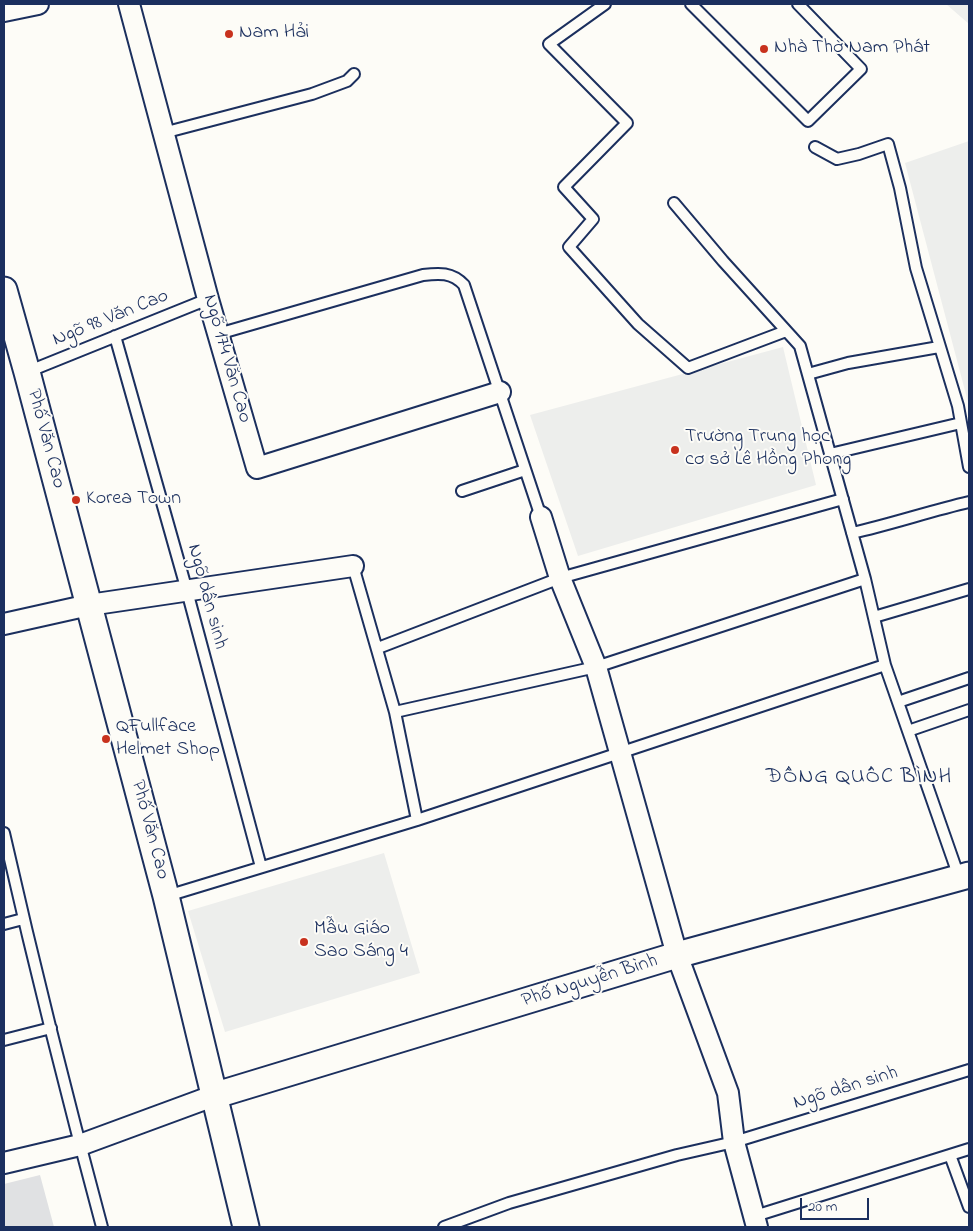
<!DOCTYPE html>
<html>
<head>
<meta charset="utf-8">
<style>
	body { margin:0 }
	#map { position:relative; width:973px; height:1231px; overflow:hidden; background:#fdfcf7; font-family:"Indie Flower",sans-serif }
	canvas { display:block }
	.frame { position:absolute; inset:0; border:5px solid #1b2f5e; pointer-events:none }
	.scale { position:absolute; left:800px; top:1198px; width:69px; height:22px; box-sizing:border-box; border:2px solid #1b2f5e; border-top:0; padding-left:6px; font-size:15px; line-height:18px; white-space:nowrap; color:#1b2f5e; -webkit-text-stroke:4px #fdfcf7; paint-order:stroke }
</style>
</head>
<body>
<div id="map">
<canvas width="973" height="1231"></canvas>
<div class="frame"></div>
<div class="scale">20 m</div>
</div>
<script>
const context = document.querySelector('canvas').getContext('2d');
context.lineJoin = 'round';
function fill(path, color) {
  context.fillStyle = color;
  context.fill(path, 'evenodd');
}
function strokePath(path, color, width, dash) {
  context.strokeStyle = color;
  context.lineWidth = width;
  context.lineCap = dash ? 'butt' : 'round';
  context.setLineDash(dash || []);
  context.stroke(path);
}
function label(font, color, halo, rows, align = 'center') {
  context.font = font + ' "Indie Flower",sans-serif';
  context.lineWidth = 4;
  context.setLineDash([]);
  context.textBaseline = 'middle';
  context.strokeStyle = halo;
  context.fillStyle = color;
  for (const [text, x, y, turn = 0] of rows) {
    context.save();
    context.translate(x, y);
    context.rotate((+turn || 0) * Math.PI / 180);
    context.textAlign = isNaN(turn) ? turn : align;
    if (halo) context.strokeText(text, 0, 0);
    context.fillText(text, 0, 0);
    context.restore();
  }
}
fill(new Path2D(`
	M946,4H969V24Z
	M969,141V406L905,163Z
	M783,347L816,485L578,556L530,415Z
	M384,853L420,973L225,1032L188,911Z`), '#edeeec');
fill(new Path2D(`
	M40,1175L54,1227H4V1184Z`), '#e0e1e3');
const service = new Path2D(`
	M605,4L549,44L627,123L564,187L593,219L569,247L638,324L688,368L786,331
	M691,4L808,121L861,69L798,4
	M163,133L312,94L347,81L354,74
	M815,147L837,159L859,154L888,144L900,188L916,268L958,406L969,467
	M674,203L723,261L800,346L865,579L885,665L959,877
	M218,334L423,275C439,273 452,272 464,285L541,517
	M115,336L187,591L261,867
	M27,372L208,299
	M808,374L848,363L939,347
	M830,454L961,423
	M462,491L525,470
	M852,533C892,524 930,511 969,502
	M353,566L395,712L417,820L885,665
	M874,617L969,589
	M378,648L560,578L843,499
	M898,702L969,678
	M395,712L596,667L865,579
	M908,731L969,710
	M4,833C34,965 67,1097 102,1227
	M167,896L417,820
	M4,924L23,919
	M4,1040L51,1028
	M950,1155L969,1207
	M755,1216L969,1149
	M444,1227L509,1203L677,1155L734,1142L969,1070`);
const minor = new Path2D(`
	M129,4L208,299L257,468L500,392
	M4,11L38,4
	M541,517L560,578L596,667L677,955L728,1093L734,1142L757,1227
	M4,624L89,605L353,566
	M4,1163L80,1145L213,1096`);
const tertiary = new Path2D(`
	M4,290L27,372L166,896L246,1227
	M213,1096L677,955L969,875`);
strokePath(service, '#1b2f5e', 14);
strokePath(minor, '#1b2f5e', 24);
strokePath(tertiary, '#1b2f5e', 29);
strokePath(service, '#fdfcf7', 10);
strokePath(minor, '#fdfcf7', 20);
strokePath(tertiary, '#fdfcf7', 25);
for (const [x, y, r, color] of [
	[229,34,5,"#c8321e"],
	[764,49,5,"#c8321e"],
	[675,450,5,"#c8321e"],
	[76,500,5,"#c8321e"],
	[106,739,5,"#c8321e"],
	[304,942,5,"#c8321e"]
]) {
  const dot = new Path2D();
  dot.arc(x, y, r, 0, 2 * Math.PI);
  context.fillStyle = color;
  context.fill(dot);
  strokePath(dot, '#fdfcf7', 2);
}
label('20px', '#1b2f5e', '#fdfcf7', [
	["Nam Hải",239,34],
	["Nhà Thờ Nam Phát",774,49],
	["Trường Trung học",685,438],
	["cơ sở Lê Hồng Phong",685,461],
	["Korea Town",86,500],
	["QFullface",116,728],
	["Helmet Shop",116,751],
	["Mẫu Giáo",314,930],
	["Sao Sáng 4",314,953]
], 'left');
label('20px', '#1b2f5e', '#fdfcf7', [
	["Ngõ 98 Văn Cao",111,319,-22],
	["Ngõ 174 Văn Cao",226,359,74],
	["Phố Văn Cao",45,439,75],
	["Ngõ dân sinh",206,597,75],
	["Phố Văn Cao",149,830,75],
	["Phố Nguyễn Bình",590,982,-17],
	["Ngõ dân sinh",846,1089,-17]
]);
context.letterSpacing = '1px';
label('22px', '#1b2f5e', '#fdfcf7', [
	["ĐỒNG QUỐC BÌNH",859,778]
]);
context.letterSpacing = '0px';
</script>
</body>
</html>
